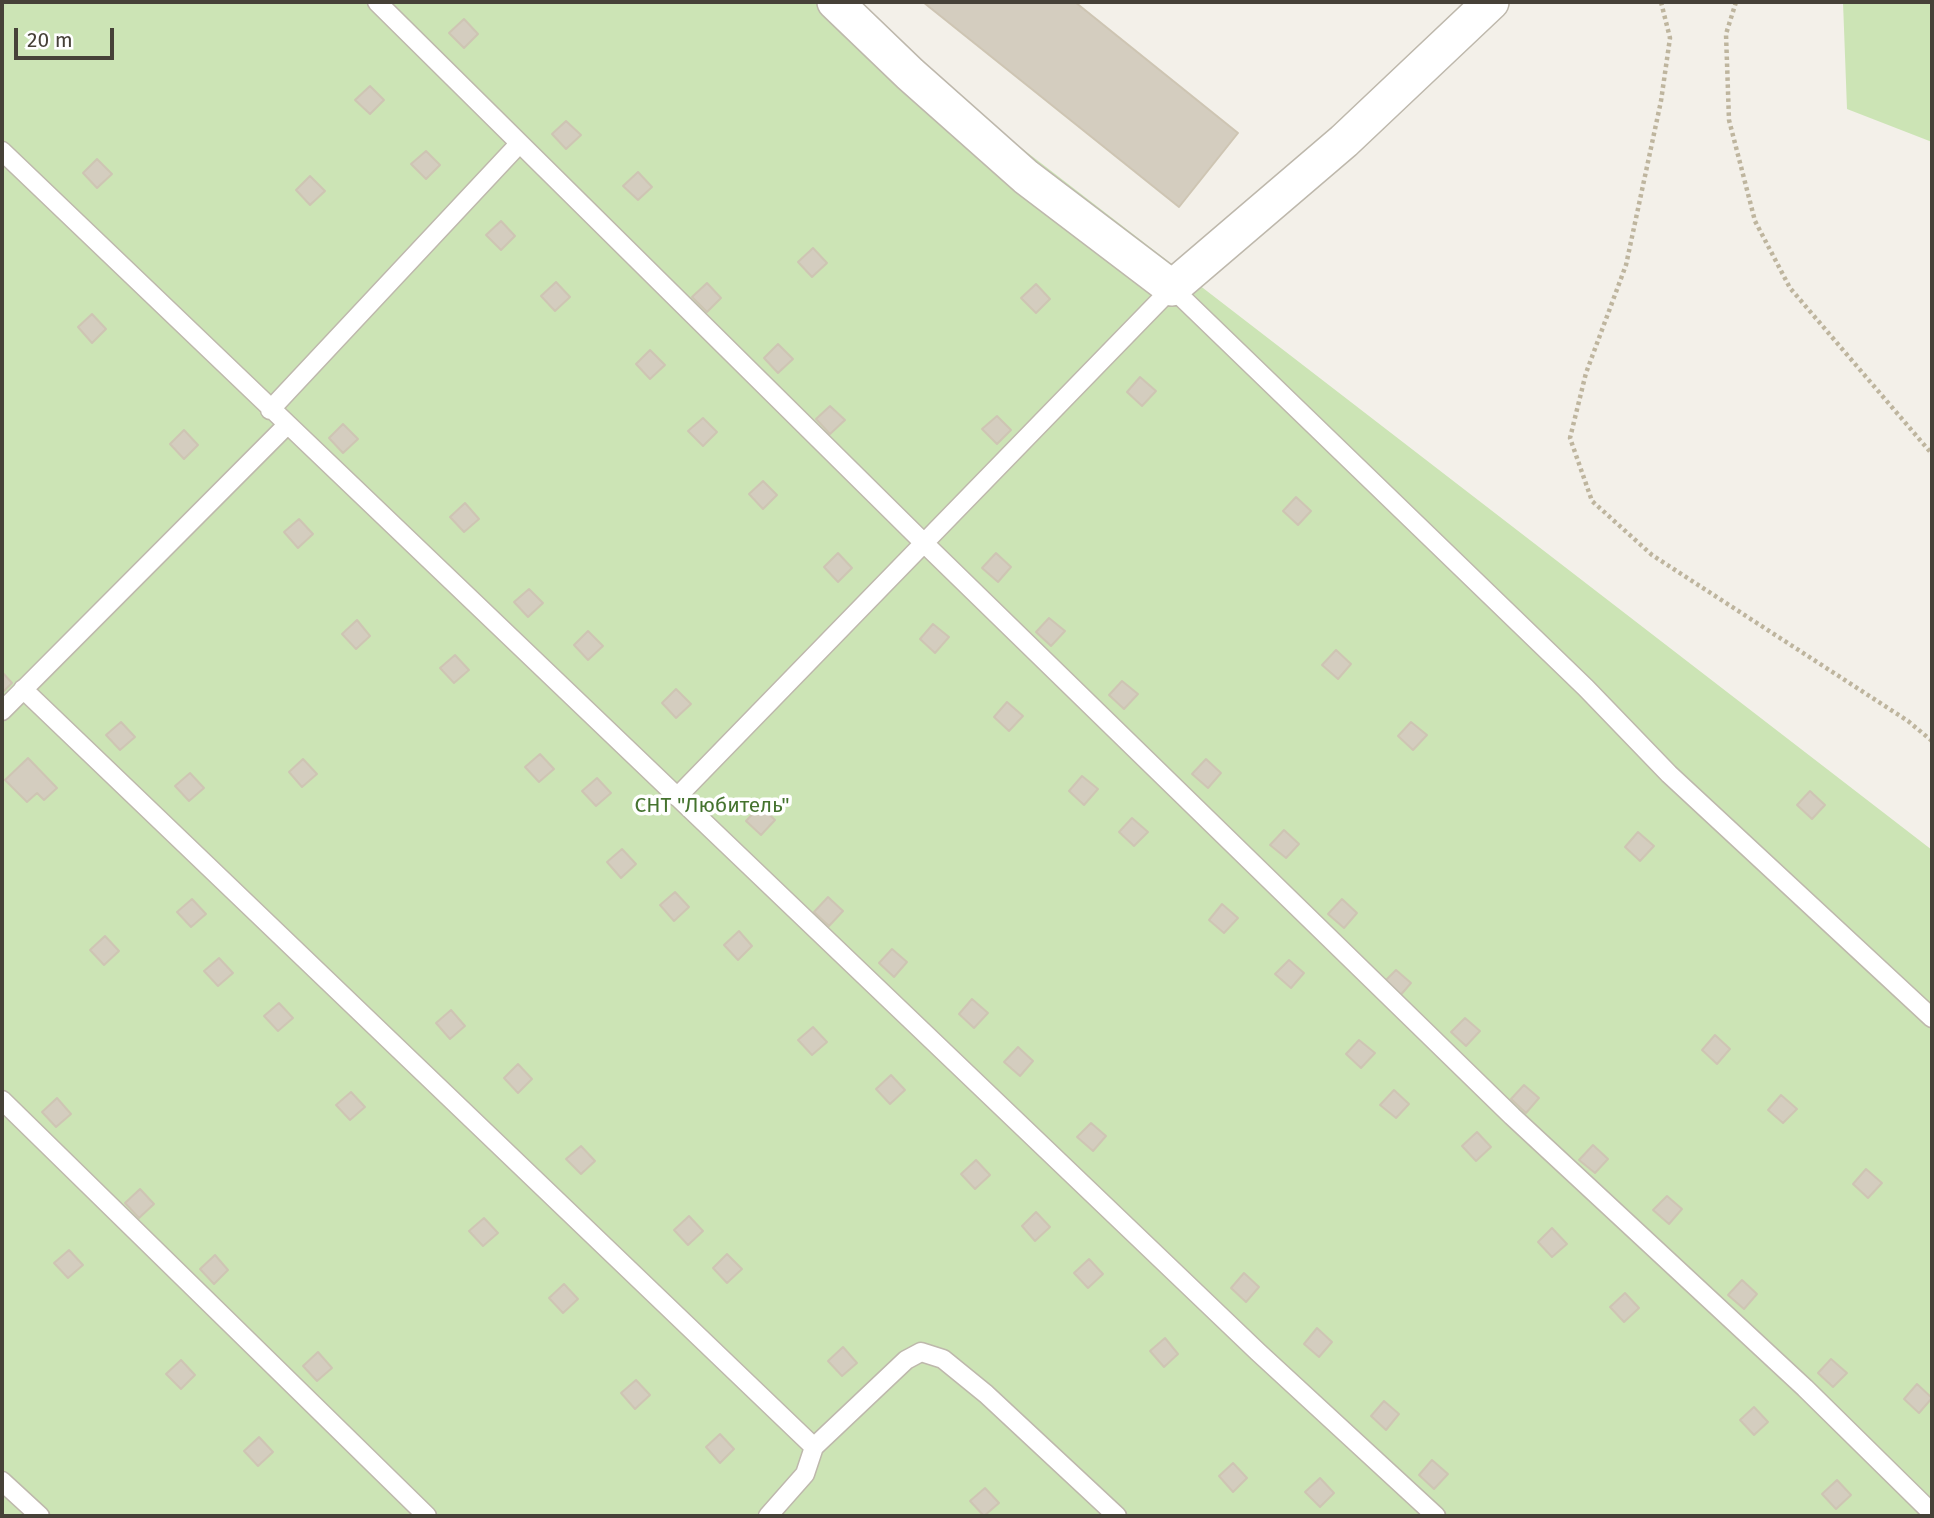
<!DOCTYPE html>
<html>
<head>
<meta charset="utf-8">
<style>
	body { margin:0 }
	#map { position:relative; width:1934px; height:1518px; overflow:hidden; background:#f3f0e9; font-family:"Fira Sans",sans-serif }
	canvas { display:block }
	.frame { position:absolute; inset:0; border:4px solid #464138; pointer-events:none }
	.scale { position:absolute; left:14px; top:28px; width:100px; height:32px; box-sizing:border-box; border:4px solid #464138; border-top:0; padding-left:9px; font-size:21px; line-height:24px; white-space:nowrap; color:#464138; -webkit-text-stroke:5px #fff; paint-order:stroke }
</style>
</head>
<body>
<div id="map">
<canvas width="1934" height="1518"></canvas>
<div class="frame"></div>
<div class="scale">20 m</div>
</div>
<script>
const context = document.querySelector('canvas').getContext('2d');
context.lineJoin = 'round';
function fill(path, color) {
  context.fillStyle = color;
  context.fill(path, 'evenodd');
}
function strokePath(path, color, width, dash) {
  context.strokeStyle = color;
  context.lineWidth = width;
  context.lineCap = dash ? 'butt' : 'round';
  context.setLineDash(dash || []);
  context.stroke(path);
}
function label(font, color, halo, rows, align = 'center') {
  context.font = font + ' "Fira Sans",sans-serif';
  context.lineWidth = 7;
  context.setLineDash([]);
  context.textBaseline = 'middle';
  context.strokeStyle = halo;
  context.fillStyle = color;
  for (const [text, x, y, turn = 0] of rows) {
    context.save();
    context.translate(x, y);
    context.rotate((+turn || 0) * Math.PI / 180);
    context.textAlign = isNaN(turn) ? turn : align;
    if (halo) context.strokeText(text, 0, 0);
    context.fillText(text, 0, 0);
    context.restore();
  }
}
fill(new Path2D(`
	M2,2H832L1932,850V1516H2Z
	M1843,2H1932V142L1847,109Z`), '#cce4b5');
const building = new Path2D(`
	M923,2H1075L1238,133L1179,207Z
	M464,19L478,34L464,48L449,33Z
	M370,86L384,100L370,114L355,100Z
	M566,121L581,135L566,149L552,134Z
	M426,151L440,165L426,179L411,164Z
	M97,159L112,174L97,188L83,173Z
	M638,172L652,187L638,200L623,186Z
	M310,176L325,191L310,205L296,190Z
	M501,221L515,236L501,250L486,235Z
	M813,248L827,263L812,277L798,262Z
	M556,282L570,297L555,311L541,296Z
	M707,283L721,298L707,312L692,297Z
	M1036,284L1050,299L1036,313L1021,298Z
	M92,314L106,329L92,343L78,327Z
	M778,344L793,359L778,373L764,358Z
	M650,350L665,365L650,379L636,364Z
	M1140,377L1156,391L1142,406L1127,392Z
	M830,406L845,420L830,434L816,419Z
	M997,416L1011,430L997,444L982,429Z
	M703,418L717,432L703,446L688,431Z
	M343,424L358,439L343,453L329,438Z
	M184,430L198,445L184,459L170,444Z
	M763,481L777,495L763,509L749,494Z
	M1296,497L1311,511L1298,525L1283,511Z
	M465,503L479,519L464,532L450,517Z
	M299,519L313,534L298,548L284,532Z
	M838,553L852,568L838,582L824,567Z
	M996,553L1011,567L998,582L982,568Z
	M529,589L543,603L528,617L514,602Z
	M1049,618L1065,631L1051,646L1036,632Z
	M357,620L370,636L356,649L342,634Z
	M933,624L949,637L935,653L920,639Z
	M588,631L603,646L588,660L574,645Z
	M1336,650L1351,664L1338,679L1322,665Z
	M455,655L469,670L454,683L440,668Z
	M2,672L12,683L2,693Z
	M1122,681L1138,694L1124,709L1109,695Z
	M676,689L691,704L676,718L662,703Z
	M1007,702L1023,716L1009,731L994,717Z
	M121,722L135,737L120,750L106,735Z
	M1411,722L1427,735L1413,750L1398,736Z
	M540,754L554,769L539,782L525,767Z
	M28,758L57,788L44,800L37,793L27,802L5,780Z
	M303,759L317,774L302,787L289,772Z
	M1206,759L1221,773L1208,788L1192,774Z
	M190,773L204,788L189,801L175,786Z
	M1082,776L1098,789L1084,805L1069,791Z
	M597,778L611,793L596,806L582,791Z
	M1810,791L1825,805L1812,819L1797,805Z
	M760,806L775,820L761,835L746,821Z
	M1132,818L1148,832L1134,846L1119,832Z
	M1284,830L1299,844L1286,858L1270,845Z
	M1638,832L1654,846L1640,861L1625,847Z
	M622,849L636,864L621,878L607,862Z
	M675,892L689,907L674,921L660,905Z
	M828,897L843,911L829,926L814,912Z
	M192,899L206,914L191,927L177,912Z
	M1342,899L1357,913L1344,928L1328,914Z
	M1222,904L1238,918L1224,933L1209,920Z
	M739,931L752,946L738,960L724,945Z
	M105,936L119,951L104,965L90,950Z
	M892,949L907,962L894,977L879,963Z
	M219,958L233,973L218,986L204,971Z
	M1289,960L1304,973L1291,988L1275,974Z
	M1396,970L1411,983L1398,998L1382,984Z
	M972,999L988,1013L974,1028L959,1014Z
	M279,1003L293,1018L278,1031L264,1016Z
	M451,1010L465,1026L450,1039L436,1023Z
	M1465,1018L1480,1031L1466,1046L1451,1032Z
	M813,1027L827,1042L812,1055L798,1040Z
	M1715,1035L1730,1049L1717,1064L1702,1050Z
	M1359,1040L1375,1053L1361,1068L1346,1054Z
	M1018,1047L1033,1061L1020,1076L1004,1062Z
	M518,1064L532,1079L518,1093L504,1078Z
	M891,1075L905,1090L890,1104L876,1089Z
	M1524,1085L1539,1098L1526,1113L1511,1099Z
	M1394,1090L1409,1104L1396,1118L1380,1105Z
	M351,1092L365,1107L350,1120L336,1105Z
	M1781,1095L1797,1109L1783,1123L1768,1110Z
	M57,1098L71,1114L56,1127L42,1112Z
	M1091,1123L1106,1136L1093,1151L1077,1137Z
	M1477,1132L1491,1147L1476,1161L1462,1146Z
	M1593,1145L1608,1159L1595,1173L1579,1160Z
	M581,1146L595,1161L581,1174L566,1159Z
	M976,1160L990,1175L975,1189L961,1174Z
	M1866,1169L1882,1183L1868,1198L1853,1184Z
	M140,1189L154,1204L139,1218L125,1203Z
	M1667,1196L1682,1209L1669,1224L1653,1210Z
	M1036,1212L1050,1227L1035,1241L1022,1226Z
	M689,1216L703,1231L688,1245L674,1230Z
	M484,1218L498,1233L483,1246L469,1231Z
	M1552,1228L1567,1244L1552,1257L1538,1242Z
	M69,1250L83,1265L68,1278L54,1263Z
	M727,1254L742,1269L727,1283L713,1268Z
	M215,1255L228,1270L214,1284L200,1269Z
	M1089,1259L1103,1274L1088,1288L1074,1273Z
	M1244,1273L1259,1287L1246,1302L1231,1288Z
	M1742,1280L1757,1294L1744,1309L1728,1295Z
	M564,1284L578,1299L563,1313L549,1298Z
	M1625,1293L1639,1308L1624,1322L1610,1307Z
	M1317,1328L1332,1342L1319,1357L1304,1344Z
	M1165,1338L1178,1354L1164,1367L1150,1351Z
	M843,1347L857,1363L842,1376L828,1361Z
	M318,1352L332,1368L317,1381L303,1366Z
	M1831,1359L1847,1373L1833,1387L1818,1373Z
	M181,1360L195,1375L181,1389L166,1374Z
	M636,1380L650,1395L635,1409L621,1393Z
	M1917,1384L1932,1398L1919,1413L1904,1399Z
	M1384,1401L1399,1414L1386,1430L1371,1416Z
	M1754,1407L1768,1422L1754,1435L1740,1420Z
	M720,1434L734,1449L720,1463L706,1447Z
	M259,1437L273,1452L258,1466L244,1451Z
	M1432,1460L1448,1474L1434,1489L1419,1475Z
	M1233,1463L1247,1478L1233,1492L1219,1476Z
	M1320,1478L1334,1493L1320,1507L1305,1492Z
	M1837,1480L1851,1495L1836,1509L1822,1494Z
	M985,1488L999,1503L984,1516L970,1501Z`);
fill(building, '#d4cdbf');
strokePath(building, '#cec5b3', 2);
const lane = new Path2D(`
	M377,2L925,544L1512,1116L1805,1388L1932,1513
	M2,151L1258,1352L1436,1516
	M270,410L519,144
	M23,689L814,1447L906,1360L921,1352L943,1359L986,1394L1117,1516
	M2,711L286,426
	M677,797L1172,288L1586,688L1669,774L1932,1018
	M2,1100L427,1516
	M2,1481L40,1516
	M768,1516L805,1474L814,1447`);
const street = new Path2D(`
	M835,2L910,74L1026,177L1172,288L1344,141L1491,2`);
strokePath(lane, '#beb8ac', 21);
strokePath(street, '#beb8ac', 38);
strokePath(new Path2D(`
	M1661,2L1670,38L1661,101L1626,265L1586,373L1570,438L1592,501L1652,555L1908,721L1932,741
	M1736,2L1726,34L1729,120L1755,221L1790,288L1932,454`), '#beb59e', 4.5, [3.5, 3.5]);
strokePath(lane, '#fff', 18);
strokePath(street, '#fff', 35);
label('21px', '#45732f', '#fff', [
	["СНТ \"Любитель\"",712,806]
]);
</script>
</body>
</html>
